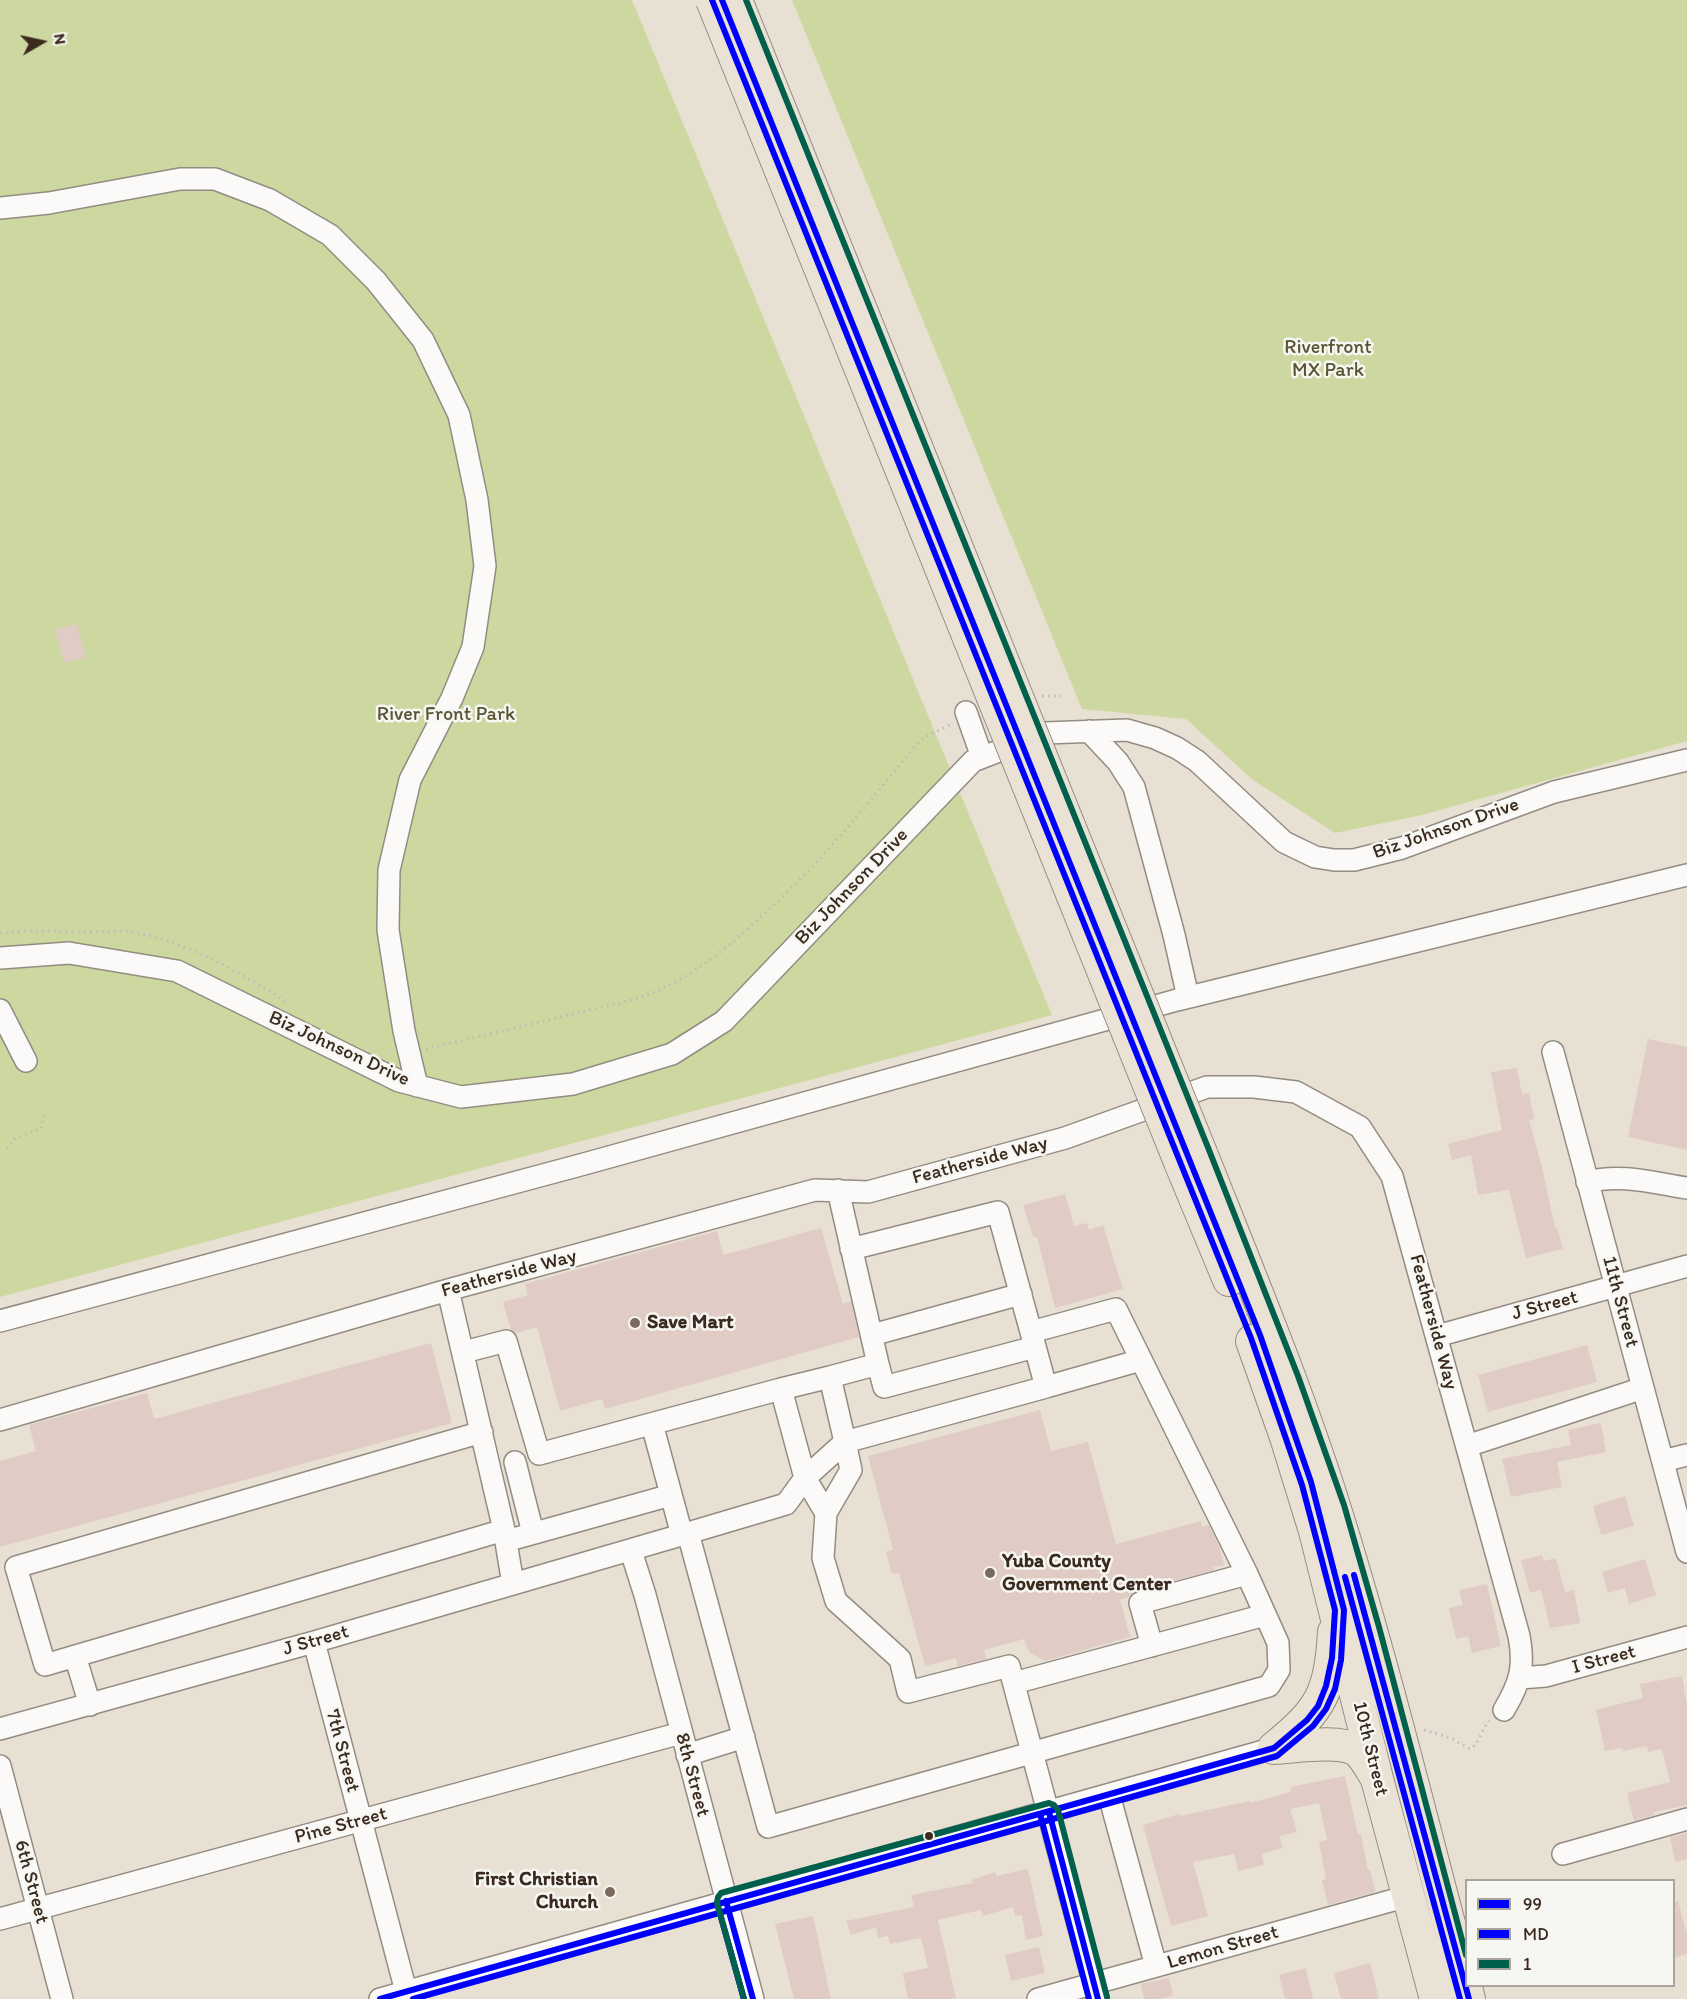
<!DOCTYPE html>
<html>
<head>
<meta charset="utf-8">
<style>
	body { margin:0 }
	#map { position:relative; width:1687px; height:1999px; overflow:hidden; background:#e8e0d2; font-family:Itim,sans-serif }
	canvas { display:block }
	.legend { position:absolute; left:1465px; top:1879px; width:210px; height:108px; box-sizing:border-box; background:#f6f6f2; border:2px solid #aba49d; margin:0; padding:8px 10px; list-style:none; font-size:18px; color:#3b2a1e }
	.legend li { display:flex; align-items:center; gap:12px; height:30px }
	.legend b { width:30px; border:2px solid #aba49d }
	.north { position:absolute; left:12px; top:12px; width:60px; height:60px; -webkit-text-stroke:4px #f6f6f2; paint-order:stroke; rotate:81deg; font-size:16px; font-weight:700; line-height:24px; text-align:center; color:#3b2a1e }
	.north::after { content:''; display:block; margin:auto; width:21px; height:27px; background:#3b2a1e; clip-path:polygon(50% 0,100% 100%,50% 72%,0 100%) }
</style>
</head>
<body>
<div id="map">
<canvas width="1687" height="1999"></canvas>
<ul class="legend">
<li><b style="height:8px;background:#00f"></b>99</li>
<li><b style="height:8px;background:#00f"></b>MD</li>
<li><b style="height:8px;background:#00604c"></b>1</li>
</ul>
<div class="north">N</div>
</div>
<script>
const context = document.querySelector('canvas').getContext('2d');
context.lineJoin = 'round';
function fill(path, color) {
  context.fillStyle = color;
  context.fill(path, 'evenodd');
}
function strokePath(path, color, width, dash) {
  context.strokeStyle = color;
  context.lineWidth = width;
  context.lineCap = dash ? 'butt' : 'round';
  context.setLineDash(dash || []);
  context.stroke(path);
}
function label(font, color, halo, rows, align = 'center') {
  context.font = font + ' Itim,sans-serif';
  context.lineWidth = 5;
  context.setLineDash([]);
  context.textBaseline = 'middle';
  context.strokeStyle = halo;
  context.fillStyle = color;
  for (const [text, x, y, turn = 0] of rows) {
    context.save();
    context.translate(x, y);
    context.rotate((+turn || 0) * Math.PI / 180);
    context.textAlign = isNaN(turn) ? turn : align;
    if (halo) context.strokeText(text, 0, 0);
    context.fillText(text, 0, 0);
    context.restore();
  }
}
fill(new Path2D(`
	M0,0H632L1052,1015L0,1297Z
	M792,0H1687V741L1422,815L1335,833L1253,780L1186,719L1082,709Z`), '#cdd8a0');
fill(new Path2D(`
	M77,624L86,657L64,663L55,630Z
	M1648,1039L1687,1047V1150L1628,1137Z
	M1517,1068L1522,1094L1529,1093L1534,1119L1529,1120L1542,1167L1555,1228H1557L1563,1249L1526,1258L1509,1190L1478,1195L1471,1155L1452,1160L1448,1144L1502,1130L1491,1072Z
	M1065,1194L1074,1226L1087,1223L1089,1230L1103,1225L1123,1289L1055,1308L1037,1237H1033L1023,1205Z
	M821,1228L843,1304L851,1301L859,1337L605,1409L602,1399L560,1411L537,1327L516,1333L511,1330L503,1302L528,1295L525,1284L717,1231L723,1255Z
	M431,1343L452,1423L0,1547V1461L36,1451L29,1425L147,1393L154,1419Z
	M1587,1345L1597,1382L1488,1412L1478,1375Z
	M1040,1410L1051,1451L1088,1442L1116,1544L1201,1521L1202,1527L1209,1525L1219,1546L1224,1565L1213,1567L1214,1570L1137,1591L1129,1597L1120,1600L1130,1637L1045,1661L1029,1652L1024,1639L984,1650L987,1659L958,1666L956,1658L925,1666L899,1573L892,1574L886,1552L893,1550L868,1456Z
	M1601,1423L1606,1452L1557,1462L1562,1487L1511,1497L1502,1459L1571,1445L1568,1430Z
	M1625,1496L1634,1526L1601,1535L1593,1506Z
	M1542,1555L1544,1561L1556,1558L1565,1592L1574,1590L1580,1623L1550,1628L1541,1590L1530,1593L1521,1560Z
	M1645,1559L1656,1595L1629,1604L1625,1588L1608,1593L1602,1572Z
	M1487,1584L1501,1646L1472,1653L1468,1636L1456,1639L1449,1608L1463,1605L1459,1590Z
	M1682,1676L1687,1705V1805L1653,1812L1654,1815L1634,1821L1627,1793L1670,1782L1662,1749L1648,1752L1647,1746L1623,1751L1622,1748L1605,1751L1596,1710L1643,1698L1640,1684Z
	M1345,1776L1358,1835L1361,1834L1368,1870L1370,1869L1375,1892L1328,1905L1322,1880L1326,1879L1319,1842L1327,1840L1319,1803L1290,1809L1297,1832L1280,1836L1282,1848L1262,1854L1264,1865L1238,1871L1234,1854L1193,1862L1208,1916L1171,1926L1143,1825L1179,1814L1180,1816L1250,1801V1803L1291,1792L1290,1787Z
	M1687,1833V1859L1675,1862L1670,1837Z
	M1028,1869L1043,1936L1026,1940L1022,1915L1015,1916L1013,1907L983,1916L981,1910L938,1920L956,1999H908L903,1973L928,1968L921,1938L890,1944L888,1936L878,1938L876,1927L851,1935L846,1921L914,1907L911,1895L973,1883L972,1880L995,1872L996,1876Z
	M1678,1901L1687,1934V1954L1674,1958V1902Z
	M813,1916L831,1999H794L775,1924Z
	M1039,1947L1045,1973L1011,1981L1005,1955Z
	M1370,1963L1379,1999H1341L1334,1973Z
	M1306,1968L1313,1999H1285L1279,1975Z
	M1169,1978L1173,1996L1159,1999H1144L1141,1984Z`), '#e0ccc4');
const minor = new Path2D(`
	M0,208L49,203L180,179H215L270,200L330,235L376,281L423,340L459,415L477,500L485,566L473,647L452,698L410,780L389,870L388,930L404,1031L417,1086
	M966,712L982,757
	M1089,731L1118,762L1134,787L1174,935L1188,997
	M0,958L69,953L177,971L399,1081L461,1097L573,1084L672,1054L724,1021L973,761L1045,733L1127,730L1155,738L1177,748L1197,761L1284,842L1315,857L1334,860H1354L1402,848L1554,792L1687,760
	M0,1010L26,1061
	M1553,1052L1687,1552
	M1587,1182C1621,1173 1654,1183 1687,1188
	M851,1249L998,1212L1031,1332
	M448,1290L504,1530L513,1584
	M0,1321L584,1164L1177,1000L1687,875
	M872,1335L1021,1294
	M1437,1336L1687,1266
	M464,1352L506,1341L539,1454L781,1389
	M878,1364L884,1387L1035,1347
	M830,1377L781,1389L805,1478L786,1504L688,1533L768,1827L1269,1686L1279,1670L1278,1643L1247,1574L1116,1309L1031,1332L1046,1387L845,1442L830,1377L878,1364L838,1190
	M1046,1387L1141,1360
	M0,1420L448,1290L815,1190L868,1192L1065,1138L1207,1087H1254L1296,1092L1360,1127L1392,1176L1519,1636C1525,1667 1520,1683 1504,1710
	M652,1424L682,1535
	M482,1432L16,1567L45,1665L504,1530
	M845,1442L851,1470L826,1513L805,1478Z
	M1467,1446L1643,1388
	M1663,1461L1687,1455
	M515,1462L533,1533
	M826,1513L823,1558L836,1601L900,1659L908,1692L1009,1666L1098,1999
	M506,1541L671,1495
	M631,1551L645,1595L753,1999
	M314,1642L408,1999
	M1152,1646L1140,1603L1247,1574
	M75,1656L90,1705
	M1520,1678L1546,1676L1687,1637
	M1014,1683L1265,1615
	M0,1729L314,1642L688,1533
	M687,1755L744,1737
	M0,1766L62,1999
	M1109,1795L1156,1966
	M1563,1854L1687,1819
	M0,1919L681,1733
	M380,1999L1274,1748
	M1038,1999L1408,1896`);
const highway = new Path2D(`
	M1201,1153C1248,1271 1297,1388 1335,1509C1386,1671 1425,1836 1469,1999
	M1180,1162L1229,1280
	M1252,1341L1286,1437L1315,1531L1377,1779L1436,1999
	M1274,1748C1322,1709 1330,1693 1334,1632
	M1274,1748C1296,1747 1338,1739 1356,1750C1365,1756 1370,1768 1376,1777`);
strokePath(minor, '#928c83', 24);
strokePath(highway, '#928c83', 34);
strokePath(new Path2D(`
	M1042,696H1061
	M0,933C28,930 55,931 83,932C103,932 122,929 142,934C195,946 242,974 287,1002
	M426,1049L632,1000C685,984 725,950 765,913C821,862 868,804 915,746L925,737L950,725
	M7,1149L15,1138L41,1129L44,1112
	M1424,1730L1451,1738L1470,1749C1481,1743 1480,1729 1490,1721`), '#bebbb8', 3, [1.5, 4.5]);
strokePath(minor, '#fcfaf8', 21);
strokePath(highway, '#ebe2d6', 32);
const highwayBridge = new Path2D(`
	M712,0L1180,1162
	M736,0L1201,1153`);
strokePath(highwayBridge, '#928c83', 34, []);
strokePath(highwayBridge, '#ebe2d6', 32);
strokePath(new Path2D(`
	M1354,1575L1469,1999
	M1049,1812L1098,1999
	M726,1901L753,1999
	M380,1999L1274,1748L1307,1720L1318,1706L1326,1686L1332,1658L1335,1610L1302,1485L1251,1338L712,0`), '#00f', 6);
strokePath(new Path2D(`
	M1345,1577L1460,1999
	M1040,1814L1089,1999
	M717,1903L744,1999
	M413,1999L1277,1756L1313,1726L1326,1709L1335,1689L1341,1660L1344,1610L1311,1482L1260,1335L722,0`), '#00f', 6);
strokePath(new Path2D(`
	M746,0L1209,1150L1298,1376L1344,1505L1379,1627L1466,1955
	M744,1999L717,1903L718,1897L721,1893L1049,1803L1054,1805L1058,1810L1107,1997`), '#00604c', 6);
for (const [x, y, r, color] of [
	[635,1323,6,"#786a5d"],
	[990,1573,6,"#786a5d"],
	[929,1836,5,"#3b2a1e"],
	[610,1892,6,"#786a5d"]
]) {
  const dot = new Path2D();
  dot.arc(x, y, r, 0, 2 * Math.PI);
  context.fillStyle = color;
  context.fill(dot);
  strokePath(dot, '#f6f6f2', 2);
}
label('20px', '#5a5434', '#f6f6f2', [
	["Riverfront",1328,348],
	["MX Park",1328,371],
	["River Front Park",446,715]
]);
label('20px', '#3b2a1e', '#f6f6f2', [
	["Biz Johnson Drive",1446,829,-19],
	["Biz Johnson Drive",852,887,-46],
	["Biz Johnson Drive",339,1049,25],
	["Featherside Way",980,1161,-15],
	["Featherside Way",509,1274,-15],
	["11th Street",1620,1302,75],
	["J Street",1545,1306,-15],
	["Featherside Way",1433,1322,75],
	["J Street",316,1641,-16],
	["I Street",1604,1660,-15],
	["10th Street",1370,1749,76],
	["7th Street",342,1751,75],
	["8th Street",692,1775,75],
	["Pine Street",341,1826,-15],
	["6th Street",31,1882,75],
	["Lemon Street",1223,1948,-16]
]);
label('bold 20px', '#3b2a1e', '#f6f6f2', [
	["Save Mart",647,1323],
	["Yuba County",1002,1562],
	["Government Center",1002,1585],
	["First Christian",598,1880,"right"],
	["Church",598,1903,"right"]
], 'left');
</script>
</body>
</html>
